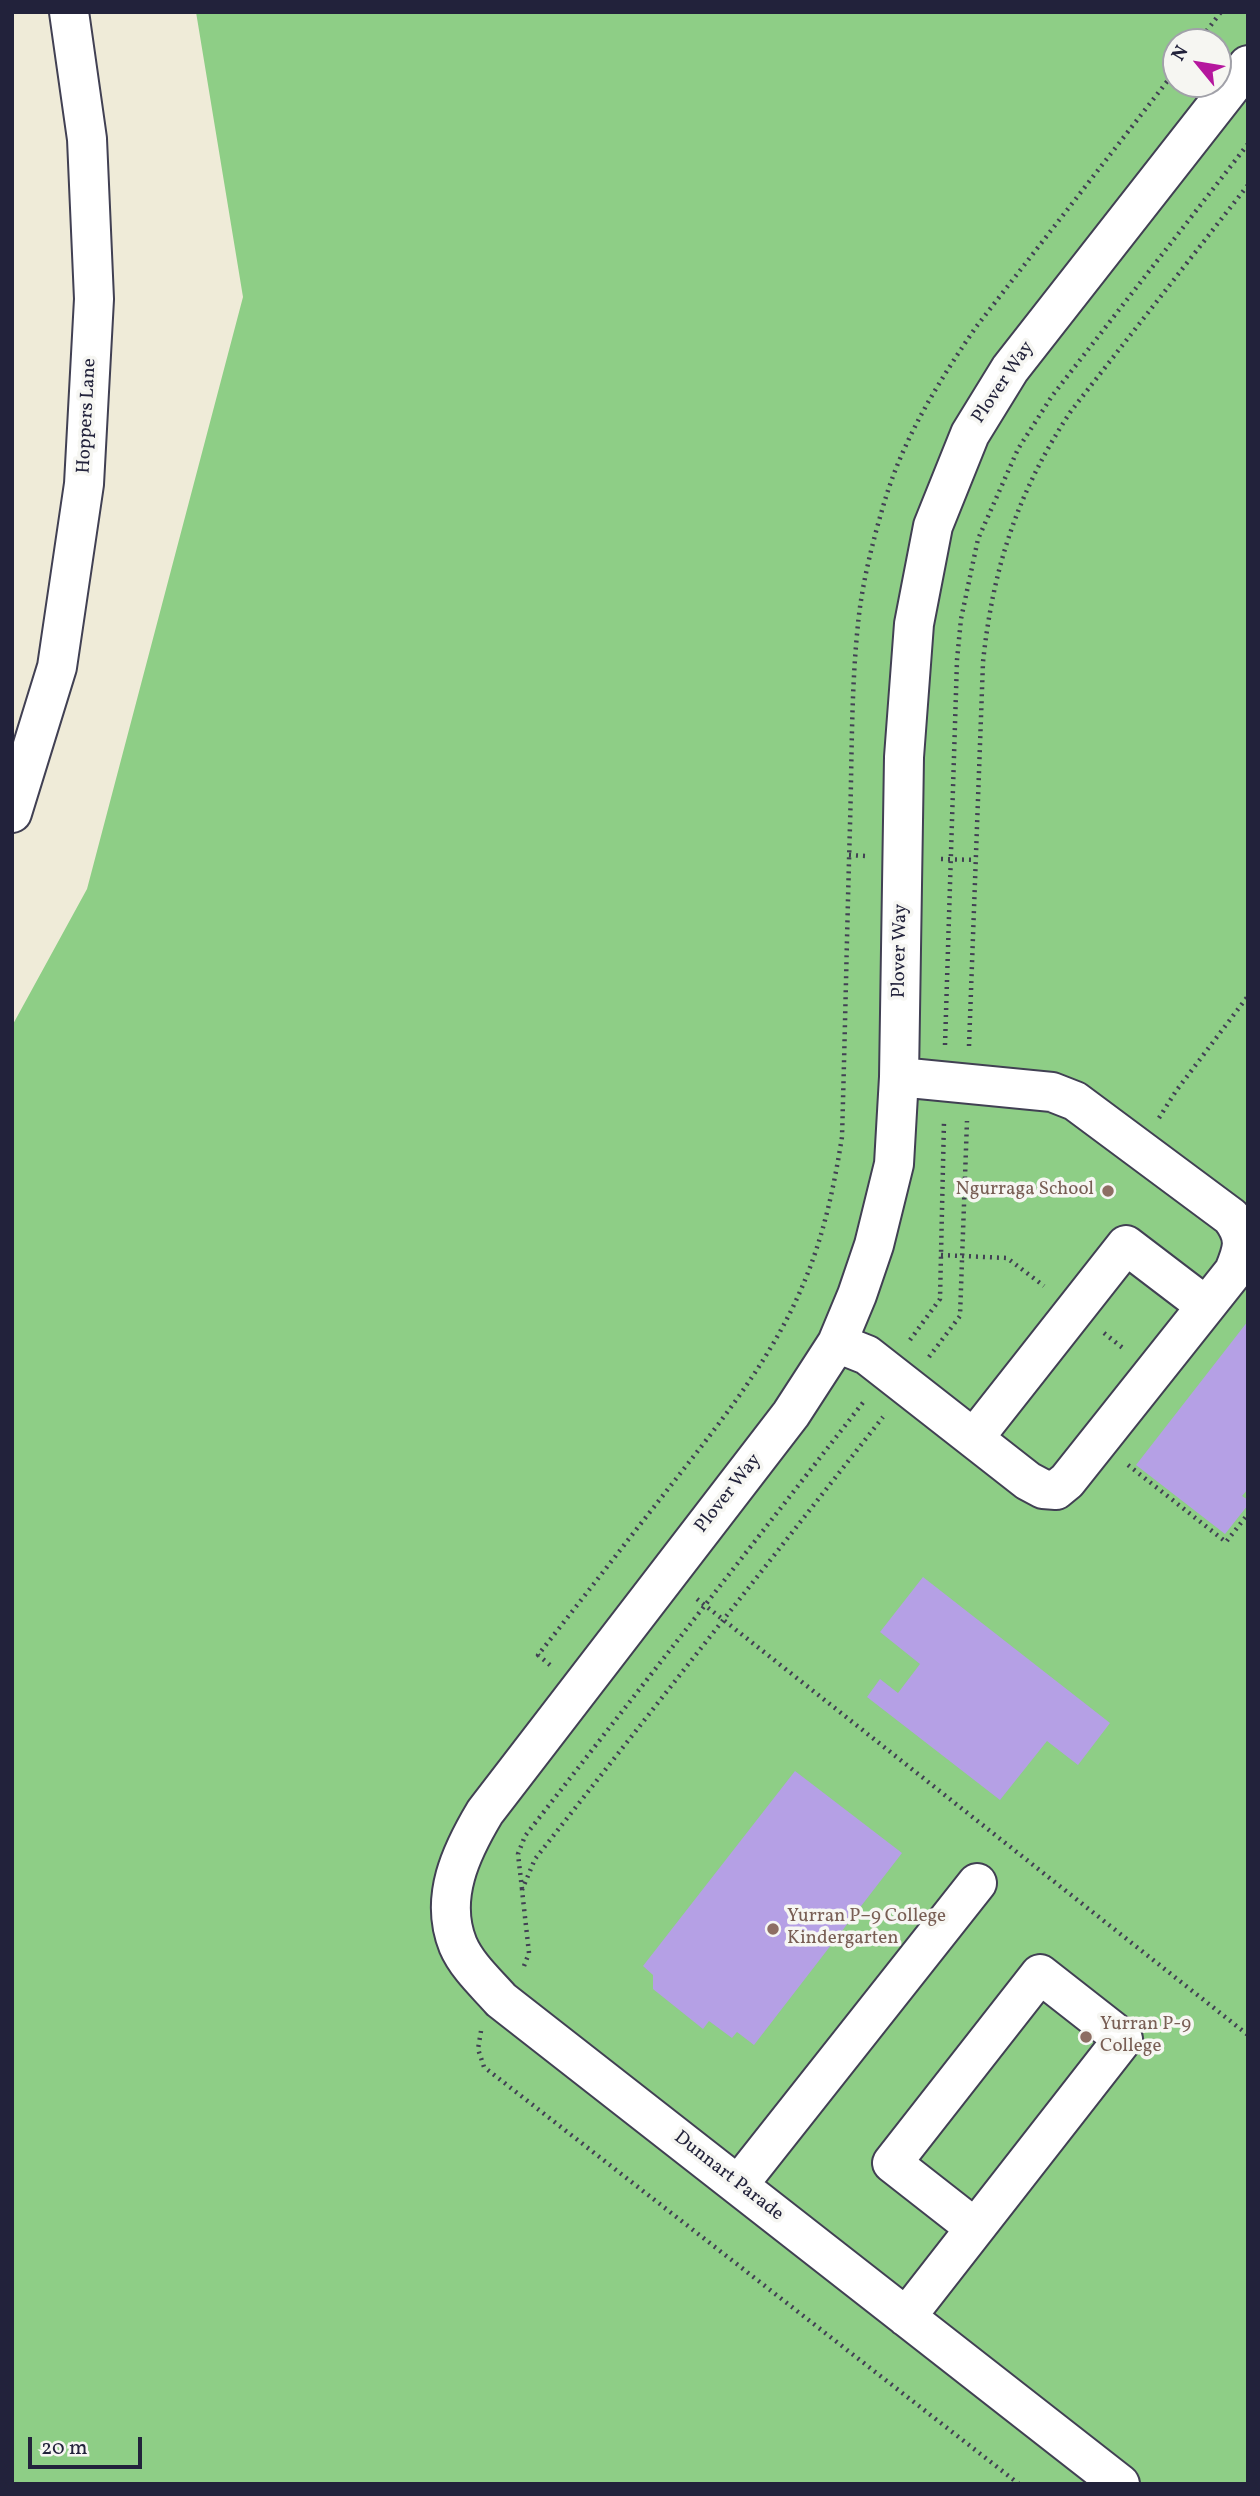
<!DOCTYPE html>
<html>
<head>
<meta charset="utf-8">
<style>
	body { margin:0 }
	#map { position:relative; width:1260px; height:2496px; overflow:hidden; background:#efebd8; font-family:Vollkorn,serif }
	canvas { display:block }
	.frame { position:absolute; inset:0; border:14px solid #22223b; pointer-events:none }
	.north { position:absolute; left:1162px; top:28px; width:70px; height:70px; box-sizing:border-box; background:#f6f6f2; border:2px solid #a1a1a9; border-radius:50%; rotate:300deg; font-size:19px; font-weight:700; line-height:28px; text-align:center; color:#22223b }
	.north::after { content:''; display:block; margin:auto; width:24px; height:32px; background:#b5179e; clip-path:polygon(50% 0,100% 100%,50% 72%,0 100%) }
	.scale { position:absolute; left:28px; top:2437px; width:114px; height:32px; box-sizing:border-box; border:4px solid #22223b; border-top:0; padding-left:9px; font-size:21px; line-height:24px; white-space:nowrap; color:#22223b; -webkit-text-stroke:5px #f6f6f2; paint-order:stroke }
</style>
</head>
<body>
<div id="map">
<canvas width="1260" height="2496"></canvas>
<div class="frame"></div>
<div class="north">N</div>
<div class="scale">20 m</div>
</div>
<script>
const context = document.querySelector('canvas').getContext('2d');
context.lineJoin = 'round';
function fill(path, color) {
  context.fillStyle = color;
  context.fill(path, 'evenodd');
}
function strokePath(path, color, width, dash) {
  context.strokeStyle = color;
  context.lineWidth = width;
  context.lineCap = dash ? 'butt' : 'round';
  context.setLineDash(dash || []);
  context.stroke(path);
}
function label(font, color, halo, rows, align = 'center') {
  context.font = font + ' Vollkorn,serif';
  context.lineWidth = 7;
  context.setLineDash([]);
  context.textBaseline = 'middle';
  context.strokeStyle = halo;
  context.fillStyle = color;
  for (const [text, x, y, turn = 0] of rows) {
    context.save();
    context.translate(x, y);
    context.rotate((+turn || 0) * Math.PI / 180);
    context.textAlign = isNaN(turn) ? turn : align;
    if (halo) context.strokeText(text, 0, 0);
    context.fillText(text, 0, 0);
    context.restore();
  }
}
fill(new Path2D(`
	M196,12H1248V2484H12V1026L87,889L243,297ZM1176,42H1218V84H1176Z`), '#8ece86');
fill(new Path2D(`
	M1248,1321V1489L1242,1496L1248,1500V1505L1225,1534L1136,1465Z
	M923,1577L1110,1723L1078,1765L1047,1741L1000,1800L867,1697L880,1679L898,1693L920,1664L880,1632Z
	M795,1771L902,1853L754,2045L737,2032L732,2038L709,2021L703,2029L653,1989V1975L643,1966Z`), '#b5a0e5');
const minor = new Path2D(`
	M12,813L57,667L84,484L94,299L87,139L69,12
	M837,1343L867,1355L1028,1481L1043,1489L1056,1490L1067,1481L1234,1271C1243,1249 1247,1238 1231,1217L1075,1101L1052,1092L899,1077
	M974,1438L1126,1245L1206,1306
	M739,2184L977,1883
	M906,2317L1123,2039L1040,1974L892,2163L975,2228
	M1120,2484L501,2000C486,1983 467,1966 458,1945C439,1898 461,1852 485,1812L791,1414L837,1343L857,1295L874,1245L894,1164L899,1077L904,757L914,624L933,526L970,434L1010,369L1248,65`);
strokePath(minor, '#414053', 42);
strokePath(new Path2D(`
	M1198,42L1221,12
	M849,855L866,856
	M941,859L976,860
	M945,1045L957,660L961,619L978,539L1018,449L1052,396L1248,144
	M969,1046L983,662C993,567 1018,491 1071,411L1248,185
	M1159,1118L1176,1091L1248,996
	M941,1255L1007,1258L1044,1286
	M1104,1333L1124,1349
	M910,1340L940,1299L944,1121
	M929,1357L960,1316L967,1121
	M1128,1465L1226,1542L1248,1514
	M697,1599L1248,2035
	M550,1665L538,1655C583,1598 627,1541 672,1484C722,1420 774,1356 805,1280C824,1234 834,1187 842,1137C845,1033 847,929 850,825C852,758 851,691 858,624C862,583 873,540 885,500C904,437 939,381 976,327L1176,70
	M522,1889L518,1854L525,1836L865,1400
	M524,1966L529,1953L522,1890L535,1859L883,1417
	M481,2031L478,2049L484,2067L1019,2484`), '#414053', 4.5, [2, 5]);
strokePath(minor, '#fff', 38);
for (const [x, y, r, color] of [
	[1108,1191,7,"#8d6e63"],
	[773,1929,7,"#8d6e63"],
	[1086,2037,7,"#8d6e63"]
]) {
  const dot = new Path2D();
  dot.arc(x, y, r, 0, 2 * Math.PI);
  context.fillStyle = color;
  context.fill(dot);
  strokePath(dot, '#f6f6f2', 2.5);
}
label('19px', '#22223b', '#f6f6f2', [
	["Plover Way",1004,383,-56],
	["Hoppers Lane",88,416,-87],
	["Plover Way",901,951,-89],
	["Plover Way",729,1494,-52],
	["Dunnart Parade",728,2177,38]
]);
label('19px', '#785e54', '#f6f6f2', [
	["Ngurraga School",1094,1191,"right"],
	["Yurran P–9 College",787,1918],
	["Kindergarten",787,1940],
	["Yurran P-9",1100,2026],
	["College",1100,2048]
], 'left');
</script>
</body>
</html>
